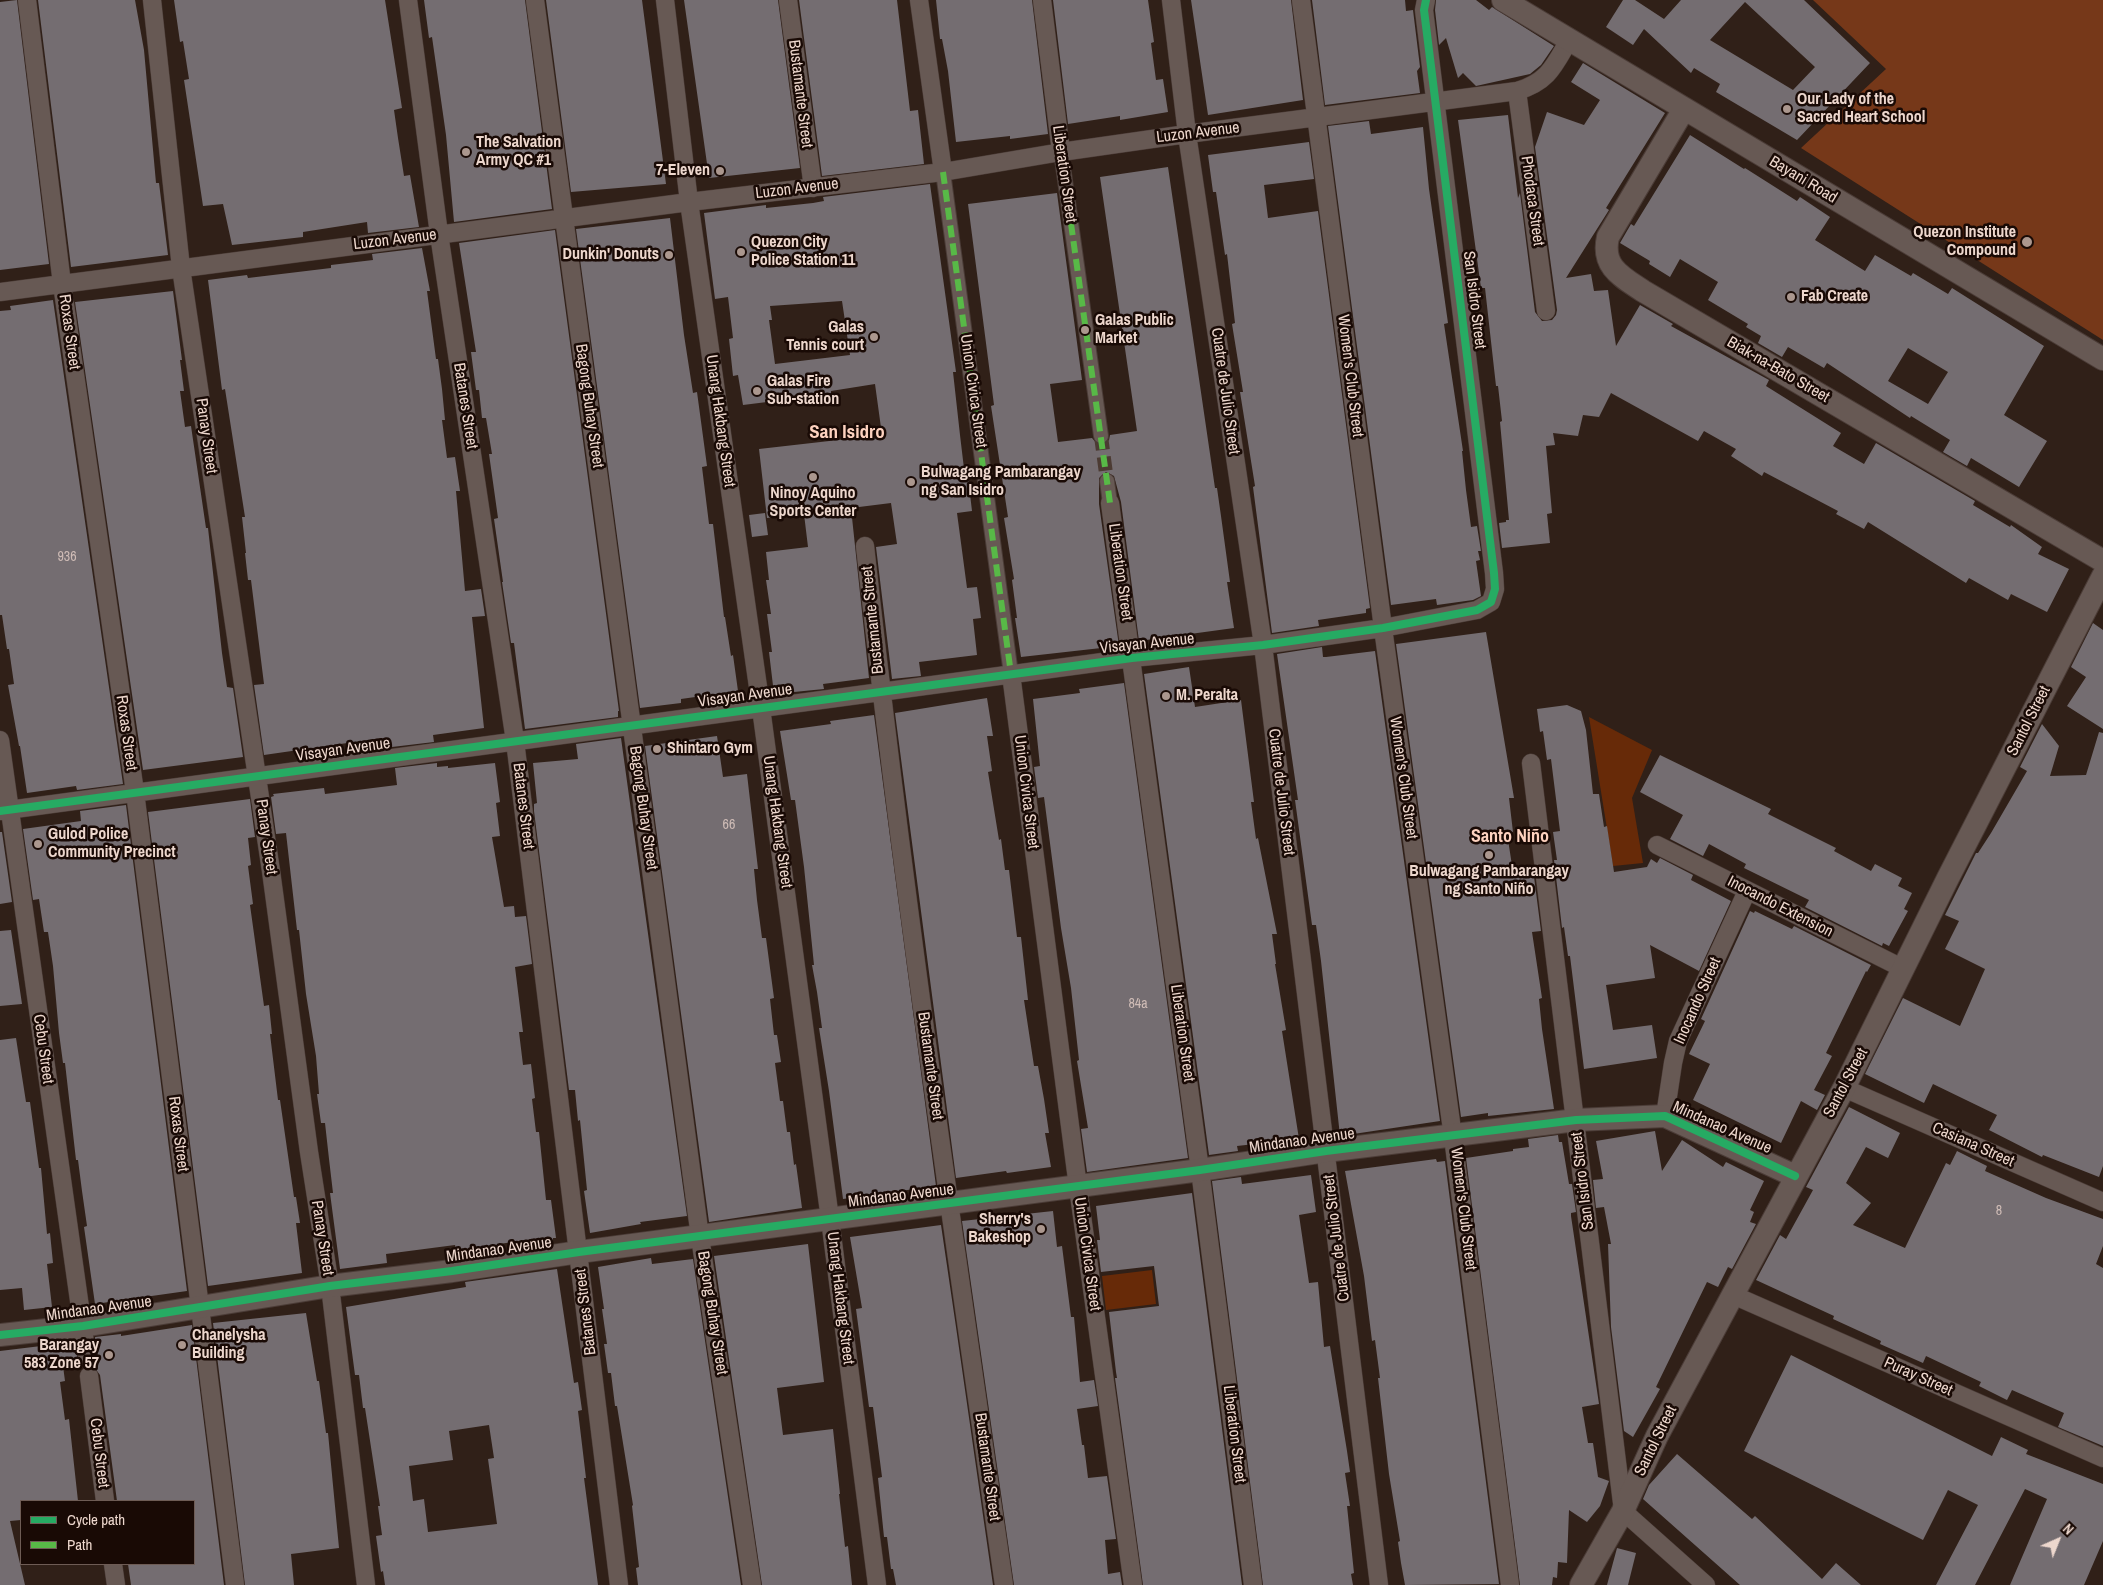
<!DOCTYPE html>
<html>
<head>
<meta charset="utf-8">
<style>
	body { margin:0 }
	#map { position:relative; width:2103px; height:1585px; overflow:hidden; background:#302018; font-family:"Archivo Narrow",sans-serif }
	canvas { display:block }
	.legend { position:absolute; left:20px; top:1500px; width:175px; height:65px; box-sizing:border-box; background:#190a05; border:1px solid #6e5c55; margin:0; padding:6px 9px; list-style:none; font-size:15px; color:#edd7cd }
	.legend li { display:flex; align-items:center; gap:10px; height:25px }
	.legend b { width:25px; border:1px solid #6e5c55 }
	.north { position:absolute; left:2033px; top:1515px; width:50px; height:50px; -webkit-text-stroke:4px #190a05; paint-order:stroke; rotate:44deg; font-size:14px; font-weight:700; line-height:20px; text-align:center; color:#edd7cd }
	.north::after { content:''; display:block; margin:auto; width:18px; height:22px; background:#edd7cd; clip-path:polygon(50% 0,100% 100%,50% 72%,0 100%) }
</style>
</head>
<body>
<div id="map">
<canvas width="2103" height="1585"></canvas>
<ul class="legend">
<li><b style="height:6px;background:#26ab63"></b>Cycle path</li>
<li><b style="height:6px;background:#58b947"></b>Path</li>
</ul>
<div class="north">N</div>
</div>
<script>
const context = document.querySelector('canvas').getContext('2d');
context.lineJoin = 'round';
function fill(path, color) {
  context.fillStyle = color;
  context.fill(path, 'evenodd');
}
function strokePath(path, color, width, dash) {
  context.strokeStyle = color;
  context.lineWidth = width;
  context.lineCap = dash ? 'butt' : 'round';
  context.setLineDash(dash || []);
  context.stroke(path);
}
function label(font, color, halo, rows, align = 'center') {
  context.font = font + ' "Archivo Narrow",sans-serif';
  context.lineWidth = 5;
  context.setLineDash([]);
  context.textBaseline = 'middle';
  context.strokeStyle = halo;
  context.fillStyle = color;
  for (const [text, x, y, turn = 0] of rows) {
    context.save();
    context.translate(x, y);
    context.rotate((+turn || 0) * Math.PI / 180);
    context.textAlign = isNaN(turn) ? turn : align;
    if (halo) context.strokeText(text, 0, 0);
    context.fillText(text, 0, 0);
    context.restore();
  }
}
fill(new Path2D(`
	M1589,717L1652,750L1632,798L1643,863L1613,866Z
	M1152,1270L1156,1304L1106,1310L1102,1276Z`), '#672a08');
fill(new Path2D(`
	M1813,0H2103V340L1801,148L1886,69Z`), '#763819');
fill(new Path2D(`
	M17,0L49,264L0,270V2Z
	M38,0H135L144,50L156,183H159L168,255L71,267Z
	M174,0H385L402,108L394,110L398,138L404,176L410,175L419,227L368,233L367,222L303,232V237L232,245L223,204L203,206L184,80L189,79L183,41L180,42Z
	M424,0H525L552,209L454,222L446,135L432,37L429,38Z
	M546,0H642L666,184L571,192Z
	M684,0H778L800,168L709,178Z
	M799,0H897L910,111L918,110L924,164L822,176Z
	M936,0H1032L1048,134L1010,139V136L956,142L948,71L942,39H940Z
	M1053,0H1148L1154,42L1151,43L1156,80L1163,79L1168,112L1120,120V116L1068,124Z
	M1191,0H1291L1303,100L1208,115Z
	M1312,0H1405L1406,11L1413,10L1420,67L1417,71L1420,93L1325,105Z
	M1436,0H1476L1489,10L1492,7L1554,46L1541,65L1530,74L1476,86L1463,73L1458,78L1446,38L1439,45L1435,10Z
	M1623,0H1635L1664,19L1681,0H1804L1870,63L1797,140L1716,92L1720,84L1694,68L1691,73L1644,29L1633,45L1606,27ZM1745,2L1815,67L1793,90L1710,40Z
	M1583,63L1665,113L1606,208L1609,210L1566,278L1591,274L1594,291L1608,290L1616,346L1640,305L1673,324L1671,326L1769,380L1766,386L1841,433L1833,446L1864,464L1876,443L1975,501L1973,505L2010,527L2011,525L2042,547L2038,554L2069,569L2047,612L2011,594L2008,600L1969,578L1966,583L1868,522L1864,529L1836,514L1838,511L1764,472L1762,476L1731,456L1736,449L1704,431L1698,441L1611,393L1599,417L1583,415L1578,436L1553,433L1555,445L1546,446L1552,513L1547,514L1550,543L1502,548L1499,523L1506,522V520H1509L1500,422L1502,421L1498,386H1496L1485,288H1481L1458,120L1508,115L1518,198L1520,193L1535,312L1542,321L1552,320L1556,315L1557,310L1535,147L1547,112L1584,125L1600,100L1571,82Z
	M1369,121L1371,134L1423,127L1429,189L1448,323L1444,324L1463,451H1462L1466,490L1471,527L1477,526L1481,551H1478L1480,560L1476,561L1481,596L1473,600L1437,605L1436,599L1391,605L1328,126Z
	M1690,135L1744,169L1745,168L1797,201L1800,197L1830,217L1815,240L1865,271L1875,255L1911,276L1913,273L1948,294L1952,288L2044,346L2004,415L2047,441L2019,487L1971,458L1967,466L1943,452L1950,440L1911,416L1910,418L1827,363L1824,368L1788,347L1782,357L1758,343L1761,336L1746,327L1748,324L1708,300L1718,282L1680,259L1670,277L1649,264L1650,261L1620,243L1631,224L1634,226ZM1908,348L1948,372L1928,404L1888,381Z
	M1309,142L1314,179L1264,185L1268,218L1318,211L1370,608L1366,609V613L1318,620L1319,626L1272,633L1253,487L1255,486L1240,392H1243L1232,324L1235,323L1227,254L1225,255L1216,192H1213L1208,155Z
	M1168,167L1215,488H1217L1221,516L1230,582H1227L1234,628L1139,641L1121,502L1114,476L1106,472L1099,478V504L1119,646L1021,657L1015,618H1017L1012,580L1014,579L1004,518L1008,517L991,406L994,405L968,204L1057,193L1082,380L1050,384L1058,442L1092,438L1097,444L1103,445L1109,440L1110,435L1137,431L1100,177Z
	M930,184L956,372H953L960,435L965,477H968L972,511L957,513L967,588L977,587L981,618L973,619L977,655L919,662L921,676L892,679L876,547L897,544L891,503L851,508L869,678L823,684L824,689L774,694L769,652H772L767,614H771L766,580H769L766,552L808,547L804,514L767,518L759,449L882,435L875,384L831,391V394L743,405L738,375L733,376L729,339L733,338L728,297L715,299L704,213L766,205V208L813,203L824,201L823,197ZM842,301L850,355L775,364L769,320H772L770,306Z
	M670,218L684,335L693,393L697,392L707,466L702,467L709,524H713L724,617H725L731,656L733,655L738,691L681,699V703L640,708L576,229Z
	M555,230L619,711H618V717L525,729L514,643H511L502,582H503L494,519L498,518L489,454H492L486,418H482L479,390H476L471,352H476L459,243Z
	M422,248L430,291H427L436,359H438L442,389L445,420H442L447,458L455,457L460,491H456L465,591L481,589L485,616L472,617L484,728L433,735L434,742L392,747V744L383,745L382,738L264,755L254,685L264,684L251,580H248L245,553H246L242,517H245L225,389L222,390L208,280L247,275L248,278L331,268V265L373,260L372,254Z
	M173,291L182,360H180L184,391H180L185,427L191,426L206,528H208L222,653L227,687L233,688L243,757L143,770L75,302Z
	M53,300L123,784L77,790L76,786L27,793L20,746H19L8,685L14,684L9,649H7L2,615H0V311L11,310L10,306Z
	M765,513L768,535L752,537L749,515Z
	M2093,623L2103,630V729L2067,706L2086,677L2071,667Z
	M1486,632L1514,798H1509L1513,832L1507,833L1513,872L1533,869L1541,931L1532,932L1542,998L1539,999L1542,1029L1554,1109L1488,1116V1113L1461,1117L1396,644Z
	M1322,647L1323,657H1326L1375,651L1440,1121L1340,1136L1321,961L1316,925H1312L1295,800H1298L1277,654Z
	M1189,667L1195,707L1241,700L1254,802H1251L1256,839L1258,838L1277,934H1272L1276,964H1275L1286,1030L1282,1031L1299,1139L1237,1146L1238,1151L1209,1155L1144,674Z
	M1124,683L1188,1158L1087,1172L1081,1129L1088,1128L1077,1061L1079,1060L1071,988L1061,928L1044,797L1038,798L1034,767L1040,766L1033,699L1080,693L1079,689Z
	M987,698L993,736H987L992,771L988,772L999,840L1001,839L1005,870H1009L1017,937H1021L1028,1000H1024L1034,1066H1038L1044,1099L1049,1133H1045L1051,1167L1007,1173L1006,1171L956,1178L895,713Z
	M1567,705L1581,711L1586,730L1593,794H1599L1604,827L1607,826L1614,872L1647,867L1651,859L1657,863L1660,858L1693,875L1691,880L1731,901L1699,971L1650,945L1655,978L1606,985L1613,1030L1652,1025L1657,1058L1584,1069L1570,956H1568L1564,927L1562,928L1554,860H1557L1553,832L1560,831L1551,759L1547,760L1543,731L1540,732L1537,709Z
	M874,715L936,1186L843,1199L829,1091L819,1028H822L817,992L812,965H814L804,867L795,800H791L780,731L831,724L830,721Z
	M2042,724L2059,746L2050,776L2086,775L2099,732L2103,733V1166L2099,1177L2043,1155L2042,1157L1989,1130L1997,1115L1933,1084L1924,1103L1865,1074L1903,998L1960,1026L1985,969L1945,949L1959,921L1945,915L1976,853H1978L1991,833L2027,771L2020,767Z
	M717,736L723,777L747,774L758,869H754L757,900L762,938H766L774,998L770,999L774,1035H777L781,1062L775,1063L780,1101H783L787,1132H790L794,1165L796,1164L802,1208L709,1222L645,746Z
	M621,738L687,1216L640,1222L641,1224L590,1233L584,1191L587,1190L580,1120L578,1121L575,1090H569L534,811V804L537,803L533,763L578,759L576,744Z
	M1660,755L1771,809L1768,814L1836,848L1834,851L1871,871L1875,864L1902,878L1898,886L1912,893L1904,909L1908,911L1889,946L1883,943L1882,946L1805,907L1809,900L1744,868L1746,864L1709,844L1703,856L1670,839L1683,815L1640,792Z
	M437,763V767L448,766V768L495,763L500,802L496,803L500,836L492,837L504,907L514,906L515,917L526,916L532,964L515,967L523,1032H519L523,1065L531,1064L535,1098L532,1099L536,1132H539L546,1200H551L556,1238H553V1243L532,1246L531,1240L498,1244L499,1251L461,1256V1254L457,1255L455,1245L386,1254L387,1263L340,1269L330,1193H333L329,1159L325,1123H321L317,1094H319L316,1056L306,994L299,930H297L286,833L276,834L271,797L274,796L273,794L324,788L325,794L397,785L395,768Z
	M250,799L255,837L248,838L251,865L248,866L253,904L250,905L264,1006L269,1005L272,1034H270L278,1100H280L294,1197H296L300,1223H296L302,1273L208,1286L148,812Z
	M126,805L187,1291L95,1304L84,1227L87,1226L82,1191L78,1160H76L65,1063H63L59,1033L53,966L48,932H44L39,899L33,900L23,829L81,821L80,811Z
	M0,832H2L12,902L0,904Z
	M1750,911L1754,913L1755,911L1792,929L1794,926L1871,965L1867,972L1866,971L1826,1053L1832,1056L1814,1090L1825,1095L1817,1110L1801,1101L1781,1143L1693,1100L1710,1064L1689,1054L1705,1021L1701,1019Z
	M11,930L22,1004L0,1006V931Z
	M16,1038L26,1102H30L39,1168H41L47,1234L50,1233L53,1263L47,1264L52,1307L24,1310L22,1288L0,1290V1040Z
	M1849,1107L1900,1133L1888,1158L1866,1147L1846,1183L1871,1203L1853,1225L1905,1248L1946,1163L1950,1165L1957,1151L1987,1166L1985,1171L2046,1198L2103,1219V1246L2096,1264L2103,1268V1446L2058,1427L2064,1413L2012,1390L2007,1400L1979,1386L1981,1382L1926,1356L1923,1363L1880,1344L1881,1341L1833,1319L1834,1316L1756,1280L1780,1235L1786,1239L1813,1190L1806,1187Z
	M1655,1131L1662,1171L1682,1140L1723,1167L1726,1162L1764,1181L1750,1210L1754,1212L1750,1222L1756,1224L1732,1269L1728,1267L1718,1287L1707,1282L1656,1387L1660,1389L1633,1437L1624,1431L1611,1327L1608,1244H1611L1604,1207L1596,1208L1593,1180L1603,1179L1596,1141Z
	M1558,1135L1559,1142H1562L1569,1184H1572L1576,1212L1571,1213V1216L1599,1404L1582,1407L1588,1443H1593L1598,1477L1609,1481L1600,1506L1587,1522L1569,1510L1567,1563L1558,1562L1557,1578L1553,1577L1552,1585H1520L1466,1158L1513,1151V1149L1529,1147L1528,1139Z
	M1436,1159L1437,1162L1445,1161L1499,1584L1405,1585L1401,1563L1398,1542L1400,1541L1389,1474L1378,1378H1380L1375,1340L1372,1341L1364,1276L1345,1171Z
	M1311,1175L1316,1212L1299,1215L1309,1283L1318,1282L1324,1347L1330,1346L1347,1451L1350,1472L1345,1473L1350,1506H1347L1354,1573L1351,1574L1353,1585H1263L1212,1181L1241,1177L1242,1184Z
	M1192,1193L1242,1585H1143L1115,1378H1117L1116,1372L1109,1312L1159,1306L1154,1266L1101,1272L1097,1240H1100L1096,1206Z
	M1053,1211L1057,1247L1062,1246L1071,1317H1074L1080,1382L1094,1380L1098,1406L1077,1409L1082,1445H1084L1088,1478L1107,1476L1116,1539L1105,1540L1108,1574L1120,1572L1122,1585H1014L962,1221Z
	M941,1225L956,1327L993,1585H896L893,1569H891L887,1537H884L878,1478L882,1477L873,1407H869L856,1309L862,1308L850,1237Z
	M808,1244L824,1382L777,1388L783,1435L833,1429L840,1494H839L845,1547L848,1546L852,1585H762L714,1256Z
	M651,1258L652,1264L693,1259L741,1585H638L636,1568L639,1567L632,1506L633,1505L617,1406H615L611,1373H608L604,1344H607L602,1309H604L598,1267Z
	M557,1269L574,1383L578,1382L582,1410L578,1411L586,1478H584L598,1585H385L383,1571L381,1572L376,1536L382,1535L378,1506H380L365,1408H363L359,1375H355L346,1307L466,1287L465,1282ZM489,1425L494,1458L488,1459L497,1524L428,1532L424,1499L413,1501L409,1466L453,1460L449,1431Z
	M306,1313L317,1381H319L326,1433H328L339,1548L291,1554L294,1585H245L213,1323Z
	M192,1325L224,1585H131L128,1564H194V1501H117L100,1375L94,1367L98,1356L95,1337L121,1334V1336Z
	M74,1342L79,1364L63,1366L65,1381L60,1382L65,1420L69,1419L78,1501H21V1520L10,1521L25,1585H0V1351Z
	M1791,1355L1992,1456L2001,1437L2028,1450L2026,1454L2103,1484V1541L2084,1585H2010L2047,1499L2025,1489L1975,1585H1936L1978,1505L1948,1490L1923,1540L1744,1451Z
	M1677,1454L1752,1519L1755,1516L1822,1579L1836,1563L1861,1585H1740L1643,1499L1649,1485Z
	M1617,1548L1636,1553L1628,1585H1607Z`), '#746d71');
strokePath(new Path2D(`
	M1101,436L1107,481`), '#4c3b33', 14, [14, 7]);
const pedestrian = new Path2D(`
	M1061,152L1101,436
	M943,172L1011,674
	M1107,481L1110,503`);
const minor = new Path2D(`
	M27,0L62,284L135,792L235,1585
	M152,0L181,268L271,871L309,1152L330,1286L366,1585
	M408,0L439,234L515,741L619,1585
	M535,0L700,1237L752,1585
	M665,0L689,202L761,708L830,1219L877,1585
	M788,0L813,188
	M919,0L943,172
	M1042,0L1061,152
	M1171,0L1187,134L1263,645L1379,1585
	M1301,0L1383,628L1453,1137L1510,1585
	M1517,91L1546,311
	M0,292L689,202L943,172L1061,152L1187,134L1517,91C1548,82 1554,66 1569,40
	M1110,503L1200,1170L1253,1585
	M865,546C903,893 954,1239 1004,1585
	M1011,674L1078,1187L1133,1585
	M0,740L87,1357
	M1531,763L1623,1511L1706,1585
	M0,811L1132,658L1263,645L1383,628L1477,610L1491,602L1495,589L1494,573L1424,10L1426,0
	M1657,845L1904,969
	M1844,1088L2103,1202
	M1665,1116L1673,1063L1678,1041L1747,891
	M1733,1295L2103,1458
	M89,1376L105,1501
	M113,1564L116,1585`);
const tertiary = new Path2D(`
	M1503,0L2103,359
	M1684,109L1608,237C1601,267 1622,277 1643,291L2103,561
	M0,1335L83,1326L330,1286L452,1271L579,1252L1200,1170L1326,1151L1576,1120L1665,1116L1795,1176
	M1581,1585L1623,1511L1657,1436L1844,1088L1948,878L2103,576`);
strokePath(pedestrian, '#4b3c37', 16);
strokePath(minor, '#4b3c37', 19);
strokePath(tertiary, '#4b3c37', 24);
strokePath(pedestrian, '#675954', 14);
strokePath(minor, '#675954', 18);
strokePath(tertiary, '#675954', 22);
strokePath(new Path2D(`
	M1061,152L1110,503
	M943,172L1011,674`), '#58b947', 6, [12, 6]);
strokePath(new Path2D(`
	M0,811L1132,658L1263,645L1383,628L1477,610L1491,602L1495,589L1494,573L1424,10L1426,0
	M0,1335L83,1326L330,1286L452,1271L579,1252L1200,1170L1326,1151L1576,1120L1665,1116L1795,1176`), '#26ab63', 8);
for (const [x, y, r, color] of [
	[1787,109,5,"#ab978e"],
	[466,152,5,"#ab978e"],
	[720,171,5,"#ab978e"],
	[2027,242,6,"#ab978e"],
	[741,252,5,"#ab978e"],
	[669,255,5,"#ab978e"],
	[1791,297,5,"#ab978e"],
	[1085,330,5,"#ab978e"],
	[874,337,5,"#ab978e"],
	[757,391,5,"#ab978e"],
	[813,477,5,"#ab978e"],
	[911,482,5,"#ab978e"],
	[1166,696,5,"#ab978e"],
	[657,749,5,"#ab978e"],
	[38,844,5,"#ab978e"],
	[1489,855,5,"#ab978e"],
	[1041,1229,5,"#ab978e"],
	[182,1345,5,"#ab978e"],
	[109,1355,5,"#ab978e"]
]) {
  const dot = new Path2D();
  dot.arc(x, y, r, 0, 2 * Math.PI);
  context.fillStyle = color;
  context.fill(dot);
  strokePath(dot, '#190a05', 2);
}
label('14px', '#cfbcb6', null, [
	["936",67,557],
	["66",729,825],
	["84a",1138,1004],
	["8",1999,1211]
]);
label('16px', '#edd7cd', '#190a05', [
	["Bustamante Street",800,94,83],
	["Luzon Avenue",1198,133,-7],
	["Liberation Street",1064,174,82],
	["Bayani Road",1803,180,31],
	["Luzon Avenue",797,189,-7],
	["Phodaca Street",1532,201,82],
	["Luzon Avenue",395,240,-7],
	["San Isidro Street",1474,300,83],
	["Roxas Street",69,332,82],
	["Biak-na-Bato Street",1778,370,30],
	["Women's Club Street",1350,376,83],
	["Union Civica Street",973,391,82],
	["Cuatre de Julio Street",1225,391,82],
	["Batanes Street",465,406,81],
	["Bagong Buhay Street",589,406,82],
	["Unang Hakbang Street",720,421,82],
	["Panay Street",206,436,82],
	["Liberation Street",1120,572,82],
	["Bustamante Street",873,620,-96],
	["Visayan Avenue",1147,644,-6],
	["Visayan Avenue",745,696,-8],
	["Santol Street",2029,721,-63],
	["Roxas Street",126,733,82],
	["Visayan Avenue",343,750,-8],
	["Women's Club Street",1403,778,82],
	["Union Civica Street",1026,792,83],
	["Cuatre de Julio Street",1281,792,83],
	["Batanes Street",523,806,83],
	["Bagong Buhay Street",643,808,82],
	["Unang Hakbang Street",777,822,82],
	["Panay Street",266,837,82],
	["Inocando Extension",1780,907,27],
	["Inocando Street",1698,1001,-66],
	["Liberation Street",1182,1033,82],
	["Cebu Street",43,1049,82],
	["Bustamante Street",930,1066,82],
	["Santol Street",1846,1083,-62],
	["Mindanao Avenue",1722,1128,24],
	["Roxas Street",178,1134,83],
	["Mindanao Avenue",1302,1141,-8],
	["Casiana Street",1973,1145,24],
	["San Isidro Street",1583,1181,-97],
	["Mindanao Avenue",901,1196,-7],
	["Women's Club Street",1463,1209,83],
	["Panay Street",322,1238,81],
	["Cuatre de Julio Street",1337,1238,-97],
	["Mindanao Avenue",499,1250,-8],
	["Union Civica Street",1087,1254,82],
	["Unang Hakbang Street",840,1298,83],
	["Mindanao Avenue",99,1309,-8],
	["Batanes Street",586,1312,-97],
	["Bagong Buhay Street",712,1313,81],
	["Puray Street",1918,1377,24],
	["Liberation Street",1234,1434,83],
	["Santol Street",1656,1441,-64],
	["Cebu Street",99,1453,83],
	["Bustamante Street",987,1467,82]
]);
label('bold 16px', '#edd7cd', '#190a05', [
	["Our Lady of the",1797,100],
	["Sacred Heart School",1797,118],
	["The Salvation",476,143],
	["Army QC #1",476,161],
	["7-Eleven",710,171,"right"],
	["Quezon Institute",2016,233,"right"],
	["Compound",2016,251,"right"],
	["Quezon City",751,243],
	["Police Station 11",751,261],
	["Dunkin' Donuts",659,255,"right"],
	["Fab Create",1801,297],
	["Galas Public",1095,321],
	["Market",1095,339],
	["Galas",864,328,"right"],
	["Tennis court",864,346,"right"],
	["Galas Fire",767,382],
	["Sub-station",767,400],
	["Bulwagang Pambarangay",921,473],
	["ng San Isidro",921,491],
	["Ninoy Aquino",813,494,"center"],
	["Sports Center",813,512,"center"],
	["M. Peralta",1176,696],
	["Shintaro Gym",667,749],
	["Gulod Police",48,835],
	["Community Precinct",48,853],
	["Bulwagang Pambarangay",1489,872,"center"],
	["ng Santo Niño",1489,890,"center"],
	["Sherry's",1031,1220,"right"],
	["Bakeshop",1031,1238,"right"],
	["Chanelysha",192,1336],
	["Building",192,1354],
	["Barangay",99,1346,"right"],
	["583 Zone 57",99,1364,"right"]
], 'left');
label('bold 18px', '#fdd2bf', '#190a05', [
	["Santo Niño",1510,837]
]);
label('bold 19px', '#fdd2bf', '#190a05', [
	["San Isidro",847,433]
]);
</script>
</body>
</html>
